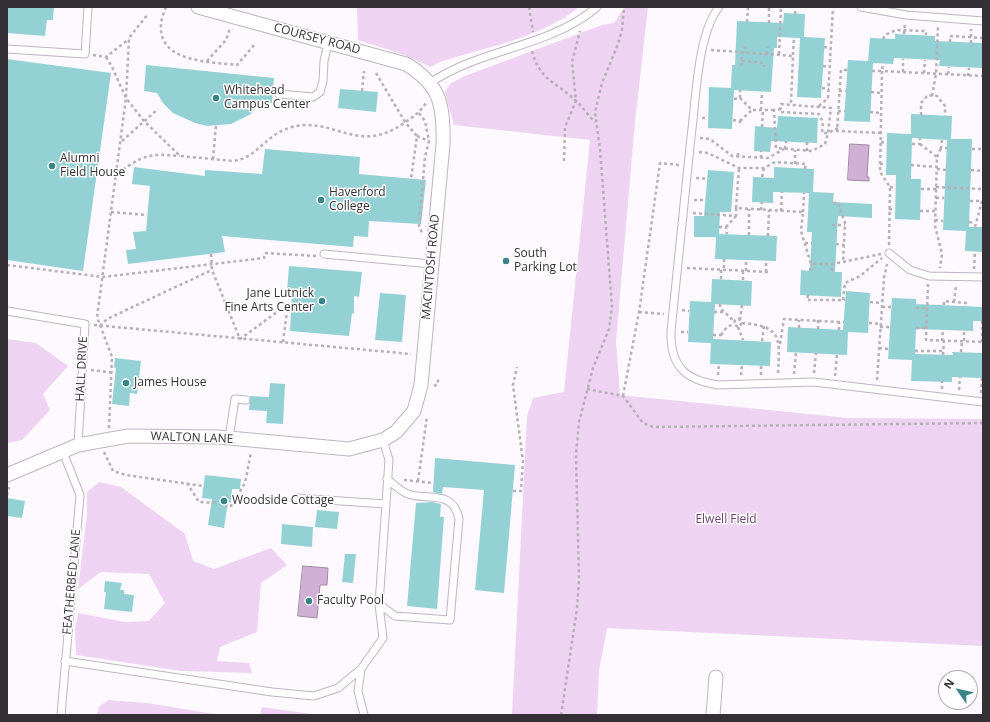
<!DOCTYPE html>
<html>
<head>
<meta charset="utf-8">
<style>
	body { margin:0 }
	#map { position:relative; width:990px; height:722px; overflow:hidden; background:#fdf9fe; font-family:"Open Sans",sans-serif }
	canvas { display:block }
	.frame { position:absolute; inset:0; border:8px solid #343035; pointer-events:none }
	.north { position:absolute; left:938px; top:670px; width:40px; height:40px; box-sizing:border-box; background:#fff; border:1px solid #aeacae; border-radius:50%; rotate:304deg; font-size:11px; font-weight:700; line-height:16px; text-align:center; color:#343035 }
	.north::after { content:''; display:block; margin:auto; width:14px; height:18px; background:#3a8386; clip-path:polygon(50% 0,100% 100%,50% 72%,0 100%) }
</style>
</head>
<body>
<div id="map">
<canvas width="990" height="722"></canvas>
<div class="frame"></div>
<div class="north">N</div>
</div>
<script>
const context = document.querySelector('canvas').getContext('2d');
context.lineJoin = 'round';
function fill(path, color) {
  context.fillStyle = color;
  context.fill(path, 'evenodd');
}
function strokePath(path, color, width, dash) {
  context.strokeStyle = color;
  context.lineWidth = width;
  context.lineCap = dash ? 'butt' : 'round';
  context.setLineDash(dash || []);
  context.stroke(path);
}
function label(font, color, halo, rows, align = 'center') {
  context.font = font + ' "Open Sans",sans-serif';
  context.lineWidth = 3;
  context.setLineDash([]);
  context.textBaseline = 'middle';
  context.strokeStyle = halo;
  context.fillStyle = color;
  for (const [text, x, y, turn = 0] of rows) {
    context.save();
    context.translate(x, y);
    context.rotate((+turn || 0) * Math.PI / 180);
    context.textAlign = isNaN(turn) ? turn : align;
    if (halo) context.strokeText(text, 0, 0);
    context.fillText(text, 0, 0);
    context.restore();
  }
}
fill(new Path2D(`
	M357,7H579C541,38 486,47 440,62L431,67L399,53L358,40Z
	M625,7H648L635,122L616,341L620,395L848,418L983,419V646L607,628L599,671L597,715H512L527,416L533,398L564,392L590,140L454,125L445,92L451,83L465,76L602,25L614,23Z
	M7,339L36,343L68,366L43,394L50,410L22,440L7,443Z
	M99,482L121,487L185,534L193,561L214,569L271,548L287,565L261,583L257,632L220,647L217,661L249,663L252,673L181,671L76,655L75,629L78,613L125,622L149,621L165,603L149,574L101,572L78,589L87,514V492Z
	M108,700L147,703L220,715H97L99,707Z
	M262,707L318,715H260Z`), '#eed4f2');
const water = new Path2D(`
	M850,144L869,145L867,177H869V181L848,180Z
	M303,566L328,568L327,585H320L317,618L298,616Z`);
fill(water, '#d0b0d5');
strokePath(water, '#a18aa5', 1);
fill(new Path2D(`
	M7,7H54L53,20H47L45,36L7,33Z
	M784,13L805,14L804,37L825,38L821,98L797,97L800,38L777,37V48H774L771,92L734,90L732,129L708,128L709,87L731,88L732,65H735L737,21L783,23Z
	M895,34L935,36V41L983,43V68L939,66L940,60L894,58L893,64L873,63L870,122L844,121L848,60L868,61L870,38L895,39Z
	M7,59L111,73L83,271L7,260Z
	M146,65L274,78L272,103H260L251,114L231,124L207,126L195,123L173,113L163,103L157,93L144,91Z
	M340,89L378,92L376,112L338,108Z
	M911,114L952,116L951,139H972L969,227H983V252L965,251L966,231L943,230L947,140L912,138L911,179H921L920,220L895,219L896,175H886L887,133L911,134Z
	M778,116L818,118L817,143L771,141L770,152L754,151L755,126L777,128Z
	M265,149L360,157L359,174L426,180L421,224L369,221L368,237L354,236L353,247L222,236L225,252L128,264L126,250L136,249L133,232L146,231L150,186L132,184L134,167L205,176V170L262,174Z
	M774,167L814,169L813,192L834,193L833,202L872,204V218L838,216L835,272H842L841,297L800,295L801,270L810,271L812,232H807L809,193L773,192V203L752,202L753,177L774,178Z
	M708,170L734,172L731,212H720L719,234L777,236L776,261L715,259L716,237H694V216H704Z
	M289,266L362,272L359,297L354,296V314L352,313L349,336L290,331L292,291H287Z
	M712,279L752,281L751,306L715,304L713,339L771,342L770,366L710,364L711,343L688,342L690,301L711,302Z
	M846,291L870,293L868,333L848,332L847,355L787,352L788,327L843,330Z
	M380,293L406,295L402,342L375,340Z
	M892,298L916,299V304L983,307V321H973V331L916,329L915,354L953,355L952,352L983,353V378L952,377V382L911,381L912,360L888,359Z
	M115,358L141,361L137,394L130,393L129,406L112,404L116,368L114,367Z
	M270,383L285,384L283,424L266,423L267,411L249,410L250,396L269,397Z
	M435,458L515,465L504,593L475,590L484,490L443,487L442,494L433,492Z
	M205,475L241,479L240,489H232L231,503L228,502L224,528L208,525L212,499L202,498Z
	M7,498L25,501L22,518L7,516Z
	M432,502L441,504L440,517H444L437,609L407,606L416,503Z
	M317,510L339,512L337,529L315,527Z
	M282,524L313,527L312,547L281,544Z
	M345,554H356L353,583L342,582Z
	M105,581L122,583L120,590H124V594L134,595L132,612L104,609L106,592H104Z`), '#93d1d4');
const lane = new Path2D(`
	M719,7C697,35 696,101 691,137C684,202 678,266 671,331C670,366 685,380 718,385L814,382L983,402
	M861,7L906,15L983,21
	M7,49L85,54L88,7
	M430,83C481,48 549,48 597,7
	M279,94L313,97L320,92L323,81L324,61L328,43
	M889,253L910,270L929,276L983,277
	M324,254L431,264
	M7,311L85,324L78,445
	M229,438L235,399L246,400
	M297,498L386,504
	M379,604L395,616L450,620L459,519C453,489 428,501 408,494C401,492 393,484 387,479
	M65,661L272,692L314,696L338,688L361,669L383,638L379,604L389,460L383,440
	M361,669L358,691L364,715
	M61,715L80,495L63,452`);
const street = new Path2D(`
	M7,475L78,445L128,436L218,437L349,449L383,440L396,432L414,411L421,385L443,144C444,106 441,85 406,64L198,7
	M713,715L716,677`);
strokePath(lane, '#bfb5c1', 9);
strokePath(street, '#bfb5c1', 15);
strokePath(new Path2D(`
	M166,7C164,13 161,19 161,25C158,63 213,62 237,65L256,43
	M529,7L533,32
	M795,14L796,7
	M747,22L748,7
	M769,23V7
	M904,34L905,23
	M883,39L885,35L896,30L926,31V35
	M950,42V36L983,38
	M971,43V29
	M745,46V52
	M824,47L831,48
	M711,50L793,56L791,104
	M532,51C540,80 554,81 574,99C582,106 588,115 595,122
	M767,54L768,47
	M779,54L781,7
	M93,55L106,57L129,39
	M793,55L794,38
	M106,57L112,67L126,98L144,121L180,156L233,161C258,158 265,134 292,127C334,116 357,156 404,123C413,117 420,112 426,103
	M207,61L226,40L230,28
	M742,61L764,63V67
	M741,66L742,52
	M823,66L830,67
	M847,70H841L837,131L881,133
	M872,71H882L883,63
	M903,72V59
	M376,73L405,122L417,136L411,179
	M924,73L925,60
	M948,74L949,67
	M968,76L969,68
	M822,88L829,89
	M362,91L364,71
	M839,91H846
	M871,92L881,93
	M932,96L936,74L938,26
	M740,98L752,110H774
	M734,99L740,98V90
	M819,106L828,98L833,7
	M781,109L774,110L776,148L812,151L825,144L828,133L831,108L781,104L780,112L819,114L823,122L822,133H828L838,128
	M761,110L762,92
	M838,111H845
	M870,112L880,113
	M419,113L425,121L429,141L425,157L419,226L422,233
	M921,115V103L928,95L937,96L945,106V116
	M702,118H708
	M733,120L740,121V125
	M740,121L752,110
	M762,127L763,110
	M417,136L429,141
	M700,138L710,139L732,156L768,158L784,149
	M942,140L941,148H947
	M122,141L158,109
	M807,142V151
	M881,142L887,143
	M912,144H920V138
	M920,144L937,157L935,226L942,254L940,268
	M785,149L786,141
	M972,149H983
	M699,152L708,153L739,168H764L775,162L806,164L805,169
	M738,156V150
	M937,157L941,148
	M761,158V151
	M213,159L216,126
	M564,161L565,127L576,101L572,62L580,31
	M795,164V150
	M880,164H886
	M911,165L937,167
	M937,169L946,170
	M971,170L983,171
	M118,173C144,155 148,153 180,156
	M762,177L764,168
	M696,178L707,179
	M890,187L896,188
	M936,187L983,189
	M921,189H936
	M936,198H944
	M694,200H706
	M970,201H983
	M833,203H838L845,223L843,262
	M736,208L739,168
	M889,209L895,210
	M761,210L762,202
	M781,211L782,192
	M920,211H935
	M111,212L147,215
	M803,212L804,193
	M693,213L736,216V208L803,212L801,231L811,264H833L881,254
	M935,220L943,221
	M969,222L975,223
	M832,225H845
	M719,227H726L727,234
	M726,227L736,216
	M975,227L982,201
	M749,235V209
	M768,236L769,210
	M805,243H812
	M836,244L844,245
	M889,245L890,187L880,172L882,71L983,76
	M211,254L212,270L240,339L288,304
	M724,259V270
	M7,265L103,277L264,258L265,253L316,256
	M687,268L769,272
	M974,269L975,251
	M721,270V280
	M743,271V281
	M746,271V260
	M810,271L811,264
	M832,271L833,264
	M766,272V261
	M928,284L926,340L983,342
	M808,295L807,300H845
	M843,300L845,283L860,276L882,258
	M870,302L882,303
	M954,302L956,285
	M720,304V308L734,321
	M944,305V301L967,303L966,306
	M882,307H891
	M916,308H927
	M682,310L689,311
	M639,312L664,314
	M714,312H724
	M740,320L742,305
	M742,323L738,327L734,324L735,320L739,319L742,323C782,326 780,338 778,373
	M869,323L880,324
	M94,325L411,354
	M100,326L107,319L212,270
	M738,327L743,340
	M880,327H889
	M799,328V320
	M916,328H926
	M818,329V320
	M839,330V322H844
	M681,332H688
	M713,335H721L720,339
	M721,335L727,327L734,324
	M762,341L764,326
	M942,341L943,330
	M964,341V331
	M283,342L288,304
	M982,342V321
	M780,344L784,319L839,322
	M879,348L888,349
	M915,351H943
	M961,352L962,341
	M943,355L944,341
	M91,370L115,373
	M814,373L816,353
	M794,374L796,352
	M718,375L719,364
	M741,375L742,365
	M761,375V366
	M835,376L837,355
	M877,380L884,278L887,264
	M434,386L438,384V377
	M587,389L623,396L643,423L653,427L983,423
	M942,389V381
	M959,390L960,377
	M981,393L982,378
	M623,396L639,312L660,163L679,165
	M109,428L112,357L97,317L126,98L129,38L148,14
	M104,452L113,471L126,475L203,486
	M404,480L433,483
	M418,481L427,416
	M187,483L199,502L216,503
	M513,491H521L523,461L513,385L517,367
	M7,495L9,487
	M224,505L231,506L245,483L251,452
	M561,715L577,609L579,580L576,454L579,422L593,368L609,329L612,307L600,149L595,112L602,83L618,44L622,30L624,7`), '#b4b0b5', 2.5, [3, 3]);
strokePath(lane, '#fff', 7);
strokePath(street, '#fff', 13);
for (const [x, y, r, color] of [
	[216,98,4,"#3a8386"],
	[52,166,4,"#3a8386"],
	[321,200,4,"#3a8386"],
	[506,261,4,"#3a8386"],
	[322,301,4,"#3a8386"],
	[126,383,4,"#3a8386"],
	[224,501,4,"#3a8386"],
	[309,601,4,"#3a8386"]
]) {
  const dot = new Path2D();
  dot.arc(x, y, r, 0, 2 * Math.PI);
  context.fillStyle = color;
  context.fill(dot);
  strokePath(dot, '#fff', 1.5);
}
label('12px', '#343035', '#fff', [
	["COURSEY ROAD",317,39,15],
	["MACINTOSH ROAD",431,267,-85],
	["HALL DRIVE",82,369,-87],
	["WALTON LANE",192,438,2],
	["FEATHERBED LANE",72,582,-85]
]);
label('12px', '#343035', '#fff', [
	["Whitehead",224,91],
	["Campus Center",224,105],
	["Alumni",60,159],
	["Field House",60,173],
	["Haverford",329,193],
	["College",329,207],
	["South",514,254],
	["Parking Lot",514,268],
	["Jane Lutnick",314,294,"right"],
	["Fine Arts Center",314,308,"right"],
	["James House",134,383],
	["Woodside Cottage",232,501],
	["Faculty Pool",317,601]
], 'left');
label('12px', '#6f4576', '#fff', [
	["Elwell Field",726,520]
]);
</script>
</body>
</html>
